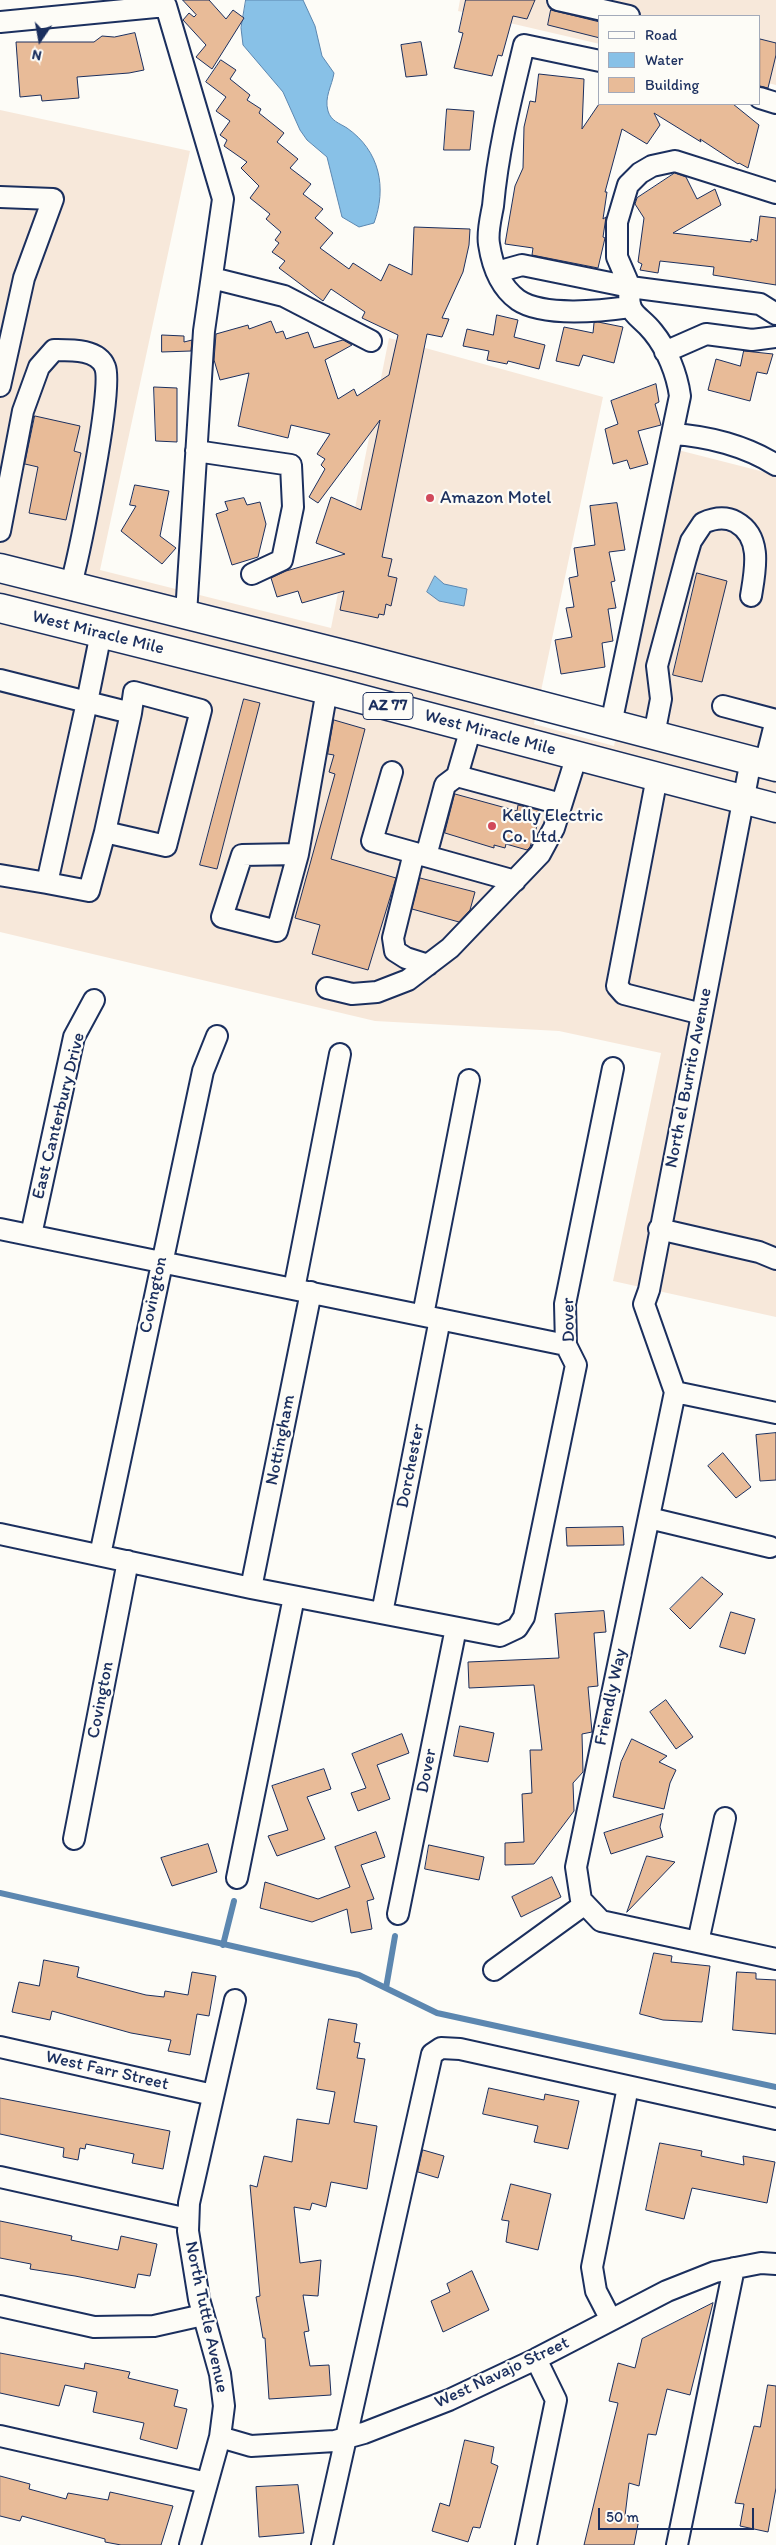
<!DOCTYPE html>
<html>
<head>
<meta charset="utf-8">
<style>
	body { margin:0 }
	#map { position:relative; width:776px; height:2545px; overflow:hidden; background:#fdfcf7; font-family:Itim,sans-serif }
	canvas { display:block }
	.legend { position:absolute; left:598px; top:15px; width:162px; height:90px; box-sizing:border-box; background:#fdfcf7; border:1px solid #a3aaba; margin:0; padding:6px 9px; list-style:none; font-size:15px; color:#1b2f5e }
	.legend li { display:flex; align-items:center; gap:10px; height:25px }
	.legend b { width:25px; border:1px solid #a3aaba }
	.north { position:absolute; left:15px; top:15px; width:50px; height:50px; -webkit-text-stroke:4px #fdfcf7; paint-order:stroke; rotate:192deg; font-size:14px; font-weight:700; line-height:20px; text-align:center; color:#1b2f5e }
	.north::after { content:''; display:block; margin:auto; width:18px; height:22px; background:#1b2f5e; clip-path:polygon(50% 0,100% 100%,50% 72%,0 100%) }
	.scale { position:absolute; left:598px; top:2508px; width:156px; height:22px; box-sizing:border-box; border:2px solid #1b2f5e; border-top:0; padding-left:6px; font-size:15px; line-height:18px; white-space:nowrap; color:#1b2f5e; -webkit-text-stroke:4px #fdfcf7; paint-order:stroke }
</style>
</head>
<body>
<div id="map">
<canvas width="776" height="2545"></canvas>
<ul class="legend">
<li><b style="height:6px;background:#fdfcf7"></b>Road</li>
<li><b style="height:14px;background:#88c1e7"></b>Water</li>
<li><b style="height:14px;background:#e8bb98"></b>Building</li>
</ul>
<div class="north">N</div>
<div class="scale">50 m</div>
</div>
<script>
const context = document.querySelector('canvas').getContext('2d');
context.lineJoin = 'round';
function fill(path, color) {
  context.fillStyle = color;
  context.fill(path, 'evenodd');
}
function strokePath(path, color, width, dash) {
  context.strokeStyle = color;
  context.lineWidth = width;
  context.lineCap = dash ? 'butt' : 'round';
  context.setLineDash(dash || []);
  context.stroke(path);
}
function label(font, color, halo, rows, align = 'center') {
  context.font = font + ' Itim,sans-serif';
  context.lineWidth = 4.5;
  context.setLineDash([]);
  context.textBaseline = 'middle';
  context.strokeStyle = halo;
  context.fillStyle = color;
  for (const [text, x, y, turn = 0] of rows) {
    context.save();
    context.translate(x, y);
    context.rotate((+turn || 0) * Math.PI / 180);
    context.textAlign = isNaN(turn) ? turn : align;
    if (halo) context.strokeText(text, 0, 0);
    context.fillText(text, 0, 0);
    context.restore();
  }
}
fill(new Path2D(`
	M460,0H776V85L760,81V16H600V44L458,11Z
	M0,110L190,151L100,570L331,628L389,338L603,397L534,724L614,746L678,450L776,475V1317L613,1281L661,1053L559,1031L375,1021L0,932Z`), '#f7e8da');
const water = new Path2D(`
	M246,0H303L315,26L322,56L334,73C332,86 324,97 328,111C331,121 339,123 347,128C380,151 387,188 374,223L359,227L342,217L327,157L307,140L300,130L283,92L243,45L241,28Z
	M435,576L444,584L467,589L464,606L439,601L427,592Z`);
fill(water, '#88c1e7');
strokePath(water, '#5c87b0', 1);
strokePath(new Path2D(`
	M0,1893L359,1975L437,2013L776,2087
	M223,1945L234,1901
	M386,1988L395,1936`), '#5c87b0', 6);
const building = new Path2D(`
	M183,0H209L226,19L233,10L244,18L212,69L196,57L206,45L183,20L189,13L194,17L196,15Z
	M466,0H535L527,19L513,16L502,56L498,55L492,76L454,68L463,33L459,32Z
	M551,10L600,22V38L548,25Z
	M135,33L144,70L129,73L77,77L79,98L42,101L41,95L20,97L16,42H94L102,36L114,37Z
	M760,39L776,43V55L768,88L760,86Z
	M421,42L427,75L406,77L401,45Z
	M221,60L236,70L230,79L250,95L247,100L261,109L259,113L284,133L277,142L298,159L290,168L311,184L303,194L323,209L315,218L333,233L320,248L349,269L353,263L381,281L389,264L412,275L414,227L470,229L469,245L463,272L442,318L449,319L442,337L427,334L382,557L392,559L388,576L397,578L391,606L386,604L384,615L379,614L378,618L340,610L344,591L302,603L298,591L277,597L271,578L286,571L345,554L316,543L331,497L361,510L380,420L318,503L309,497L325,469L321,465L325,459L317,454L330,434L291,425L288,438L238,426L249,373L220,380L214,360L216,334L248,325L249,329L271,321L276,333L283,331L286,339L308,332L314,348L343,340L352,345L325,360L338,399L354,389L357,396L389,375L398,335L362,318L365,312L331,289L323,301L279,268L285,261L272,252L279,243L275,240L281,232L266,219L270,214L250,198L259,186L241,168L247,162L224,146L227,140L220,135L230,121L216,111L226,97L206,82Z
	M539,74L584,79L582,129L599,104H733L759,125L748,168L739,163L738,164L700,139L701,142L654,113L660,125L647,144L622,129L605,192H607L603,219L606,217L603,237L605,238L598,268L532,255L533,248L505,244L515,186L523,168L524,127L530,101L535,102Z
	M447,109L474,111L470,150H444Z
	M675,173L686,177L697,199L715,189L721,205L673,233L751,242V239L757,241L760,216L776,218V285L713,275L714,267L660,261L658,273L640,270L642,264L638,262L644,218L635,204L637,198Z
	M497,315L518,320L514,337L545,345L539,369L508,361L507,364L487,360L489,351L463,346L467,329L493,335Z
	M598,322L623,327L614,363L583,355L579,366L556,361L564,327L593,333L594,323Z
	M162,335L184,336V342L192,340L191,351L162,352Z
	M744,351L773,354L767,374L757,372L750,401L708,390L716,359L740,366Z
	M656,384L659,402L655,404L661,425L638,431L648,464L630,469L627,460L613,464L605,429L618,424L611,401Z
	M154,387L177,388V442L156,441Z
	M35,416L80,426L74,451L81,453L66,520L29,513L38,467L25,464Z
	M135,485L169,491L160,536L176,548L162,564L121,531L136,506L130,505Z
	M244,498L247,505L260,502L266,524L258,557L232,565L216,514L228,510L225,502Z
	M617,503L625,550L609,552L615,581L611,582L616,608L608,609L613,641L602,643L605,667L561,674L555,640L572,637L566,608L574,607L569,578L578,576L574,548L595,545L590,506Z
	M697,573L727,581L702,682L673,675Z
	M244,699L260,703L217,869L200,865Z
	M334,720L365,729L331,859L396,878L368,970L312,954L320,925L295,918L335,774L329,772L334,755L328,754Z
	M455,794L517,811L518,805L542,811L530,847L527,850L506,844L505,848L494,845V848L445,833Z
	M420,878L475,892L470,910L459,922L412,909Z
	M776,1433V1480L760,1481L756,1435Z
	M723,1453L751,1487L736,1498L708,1466Z
	M623,1527L624,1545L567,1546L566,1528Z
	M702,1577L723,1594L690,1629L670,1609Z
	M604,1611L606,1632L594,1633L598,1686L588,1687L592,1732L582,1734L583,1772L573,1783L574,1811L534,1864L505,1865V1843L524,1842L522,1794L532,1793L530,1750H542L534,1685L469,1688L468,1662L559,1658L555,1614Z
	M731,1612L755,1619L745,1654L720,1647Z
	M666,1700L693,1737L676,1749L650,1712Z
	M460,1726L494,1733L488,1762L454,1756Z
	M402,1734L409,1753L377,1765L390,1799L358,1811L351,1793L366,1788L352,1754Z
	M632,1739L667,1756L659,1762L676,1770L670,1783L664,1809L613,1797L621,1762Z
	M324,1769L331,1789L307,1797L325,1839L277,1856L268,1836L288,1830L272,1786Z
	M663,1814L660,1827L663,1837L611,1854L604,1833Z
	M376,1832L385,1857L361,1865L374,1899L367,1901L372,1929L351,1933L347,1909L312,1922L260,1908L265,1882L318,1899L350,1887L335,1847Z
	M208,1844L217,1872L172,1886L161,1858Z
	M429,1845L484,1857L479,1880L425,1869Z
	M647,1856L675,1862L627,1912Z
	M552,1877L561,1897L521,1917L512,1897Z
	M654,1953L672,1956L671,1962L710,1966L702,2022L663,2020L640,2014Z
	M44,1960L79,1967L77,1977L146,1995L164,1997L165,1991L188,1995L192,1972L216,1976L209,2016L197,2014L190,2055L168,2051L171,2040L131,2033L52,2011L50,2020L12,2012L19,1982L39,1986Z
	M737,1972L756,1973V1979L776,1980V2034L733,2030Z
	M329,2019L357,2024L354,2042L360,2043L357,2058L365,2059L354,2122L377,2126L367,2189L331,2182L326,2207L312,2203L310,2210L294,2207L300,2263L321,2260L318,2296L303,2295L309,2331L304,2332L310,2366L329,2365L331,2395L269,2399L265,2338H263L256,2297L260,2296L250,2185L257,2187L264,2156L292,2162L297,2119L329,2124L335,2092L317,2089Z
	M489,2088L544,2100L545,2094L579,2101L568,2149L534,2142L538,2126L483,2114Z
	M0,2098L170,2131L163,2169L132,2163L134,2154L86,2144L85,2149L80,2148L78,2160L63,2157L64,2148L0,2134Z
	M660,2143L702,2151L701,2156L744,2165L743,2156L775,2162L767,2203L692,2188L684,2219L646,2210Z
	M423,2150L444,2156L438,2178L418,2172Z
	M511,2184L551,2194L538,2250L506,2242L509,2221L502,2220Z
	M0,2221L72,2236L71,2240L118,2250L121,2236L157,2244L150,2276L138,2274L135,2288L75,2276L30,2269L31,2264L0,2258Z
	M472,2271L489,2310L443,2332L431,2301L450,2292L447,2284Z
	M713,2303L690,2395L667,2389L656,2435L648,2434L639,2486L629,2483L625,2516L639,2519L634,2545H584L618,2403L609,2401L618,2363L635,2368L642,2339Z
	M0,2353L84,2369L85,2363L130,2372L128,2378L178,2390L174,2406L187,2409L177,2449L140,2439L144,2423L93,2412L97,2392L65,2385L59,2406L0,2393Z
	M768,2385L776,2386V2488L768,2532L740,2526L744,2504L735,2503L754,2426L760,2427Z
	M465,2440L494,2447L491,2463L498,2466L480,2528L473,2527L468,2542L432,2531L440,2503L449,2506Z
	M0,2476L30,2484L29,2489L66,2499L68,2493L108,2500L110,2492L173,2506L161,2545H121L105,2542V2539L22,2516L20,2521L0,2516Z
	M298,2485L304,2533L259,2537L256,2487Z`);
fill(building, '#e8bb98');
strokePath(building, '#1b2f5e', 1);
const minor = new Path2D(`
	M163,0L166,6L223,199L204,331L186,614
	M558,0L629,16
	M0,22L166,6
	M600,61L524,45C511,99 498,150 493,206C491,217 487,232 489,244C492,264 500,287 518,300C543,317 601,311 630,307
	M760,98L776,103
	M0,197L53,199L24,278L0,386
	M497,272L522,265L630,287
	M212,278L284,296L371,341
	M630,287L617,257V222L628,185L640,173L652,166L675,161L776,193
	M665,352L706,334L752,340L776,337
	M672,434C708,436 746,446 776,465
	M196,451L291,465L293,507L282,560L252,574
	M0,531L23,411L39,367L54,350C71,350 98,349 105,367C114,389 79,554 71,585
	M0,680L87,702L47,883L89,891L105,832L166,846L201,710L134,692L131,713L87,702L101,633
	M723,706L776,720
	M611,724L680,396C677,374 667,349 653,332C638,313 626,316 630,287L760,304L776,314
	M654,735L661,699L657,666L686,558L691,541L703,523C714,518 725,516 736,522C763,537 755,571 751,596
	M765,764L776,720
	M392,772L372,841L515,881
	M457,776L561,804
	M657,777L617,986L624,994L702,1014
	M105,832L131,713
	M414,853L393,938L395,951L406,958L428,965
	M298,854L277,931L222,917L242,855Z
	M298,854L327,690
	M426,856L445,785L457,776L471,728
	M0,875L47,883
	M327,988L352,994L377,992L408,980L450,948L540,854L554,828L577,755
	M0,1229L566,1345
	M659,1229L759,1252L776,1259
	M31,1235L74,1037L94,1000
	M294,1289L340,1054
	M423,1315L469,1080
	M675,1392L576,1867L581,1900L601,1921L776,1959
	M675,1392L644,1304L649,1290L751,760
	M675,1392L776,1413
	M649,1518L770,1547
	M0,1534L251,1588L500,1636L517,1628L524,1617L576,1365L566,1345L565,1304L613,1068
	M100,1555L203,1071L217,1036
	M251,1588L311,1292
	M382,1613L440,1319
	M74,1839L128,1561
	M237,1878L294,1597
	M398,1914L456,1628
	M698,1942L725,1818
	M494,1970L585,1904
	M0,2047L213,2095
	M0,2177L188,2219
	M0,2306L94,2327L154,2326L203,2315
	M611,2320L596,2291L592,2267L628,2087
	M0,2436L207,2483
	M220,2437L251,2446L335,2441L364,2433L449,2400L536,2359L667,2291L715,2272L761,2263L776,2264
	M190,2545L220,2437L224,2406L220,2374L199,2299L188,2231L189,2203L235,2000
	M322,2545L432,2054L441,2048L460,2049L776,2119
	M526,2545L556,2400L536,2359
	M677,2545L734,2268`);
const highway = new Path2D(`
	M0,568L359,658L776,767
	M0,608L327,690L776,808`);
strokePath(minor, '#1b2f5e', 24);
strokePath(highway, '#1b2f5e', 31);
strokePath(minor, '#fdfcf7', 20);
strokePath(highway, '#fdfcf7', 28);
for (const [x, y, r, color] of [
	[430,498,5,"#d1495b"],
	[492,826,5,"#d1495b"]
]) {
  const dot = new Path2D();
  dot.arc(x, y, r, 0, 2 * Math.PI);
  context.fillStyle = color;
  context.fill(dot);
  strokePath(dot, '#fdfcf7', 2);
}
for (const [x, y, w] of [
	[388,706,50]
]) {
  const box = new Path2D();
  box.roundRect(x - w / 2, y - 13.5, w, 27, 4);
  context.fillStyle = '#fdfcf7';
  context.fill(box);
  strokePath(box, '#1b2f5e', 1);
}
label('bold 16px', '#1b2f5e', null, [
	["AZ 77",388,706]
]);
label('18px', '#1b2f5e', '#fdfcf7', [
	["Amazon Motel",440,498],
	["Kelly Electric",502,816],
	["Co. Ltd.",502,837]
], 'left');
label('18px', '#1b2f5e', '#fdfcf7', [
	["West Miracle Mile",98,633,14],
	["West Miracle Mile",490,733,15],
	["North el Burrito Avenue",689,1078,-79],
	["East Canterbury Drive",59,1116,-76],
	["Covington",154,1295,-78],
	["Dover",569,1320,-91],
	["Nottingham",281,1440,-79],
	["Dorchester",411,1466,-79],
	["Friendly Way",611,1697,-78],
	["Covington",101,1700,-79],
	["Dover",427,1771,-79],
	["West Farr Street",107,2071,13],
	["North Tuttle Avenue",206,2317,78],
	["West Navajo Street",502,2373,-25]
]);
</script>
</body>
</html>
